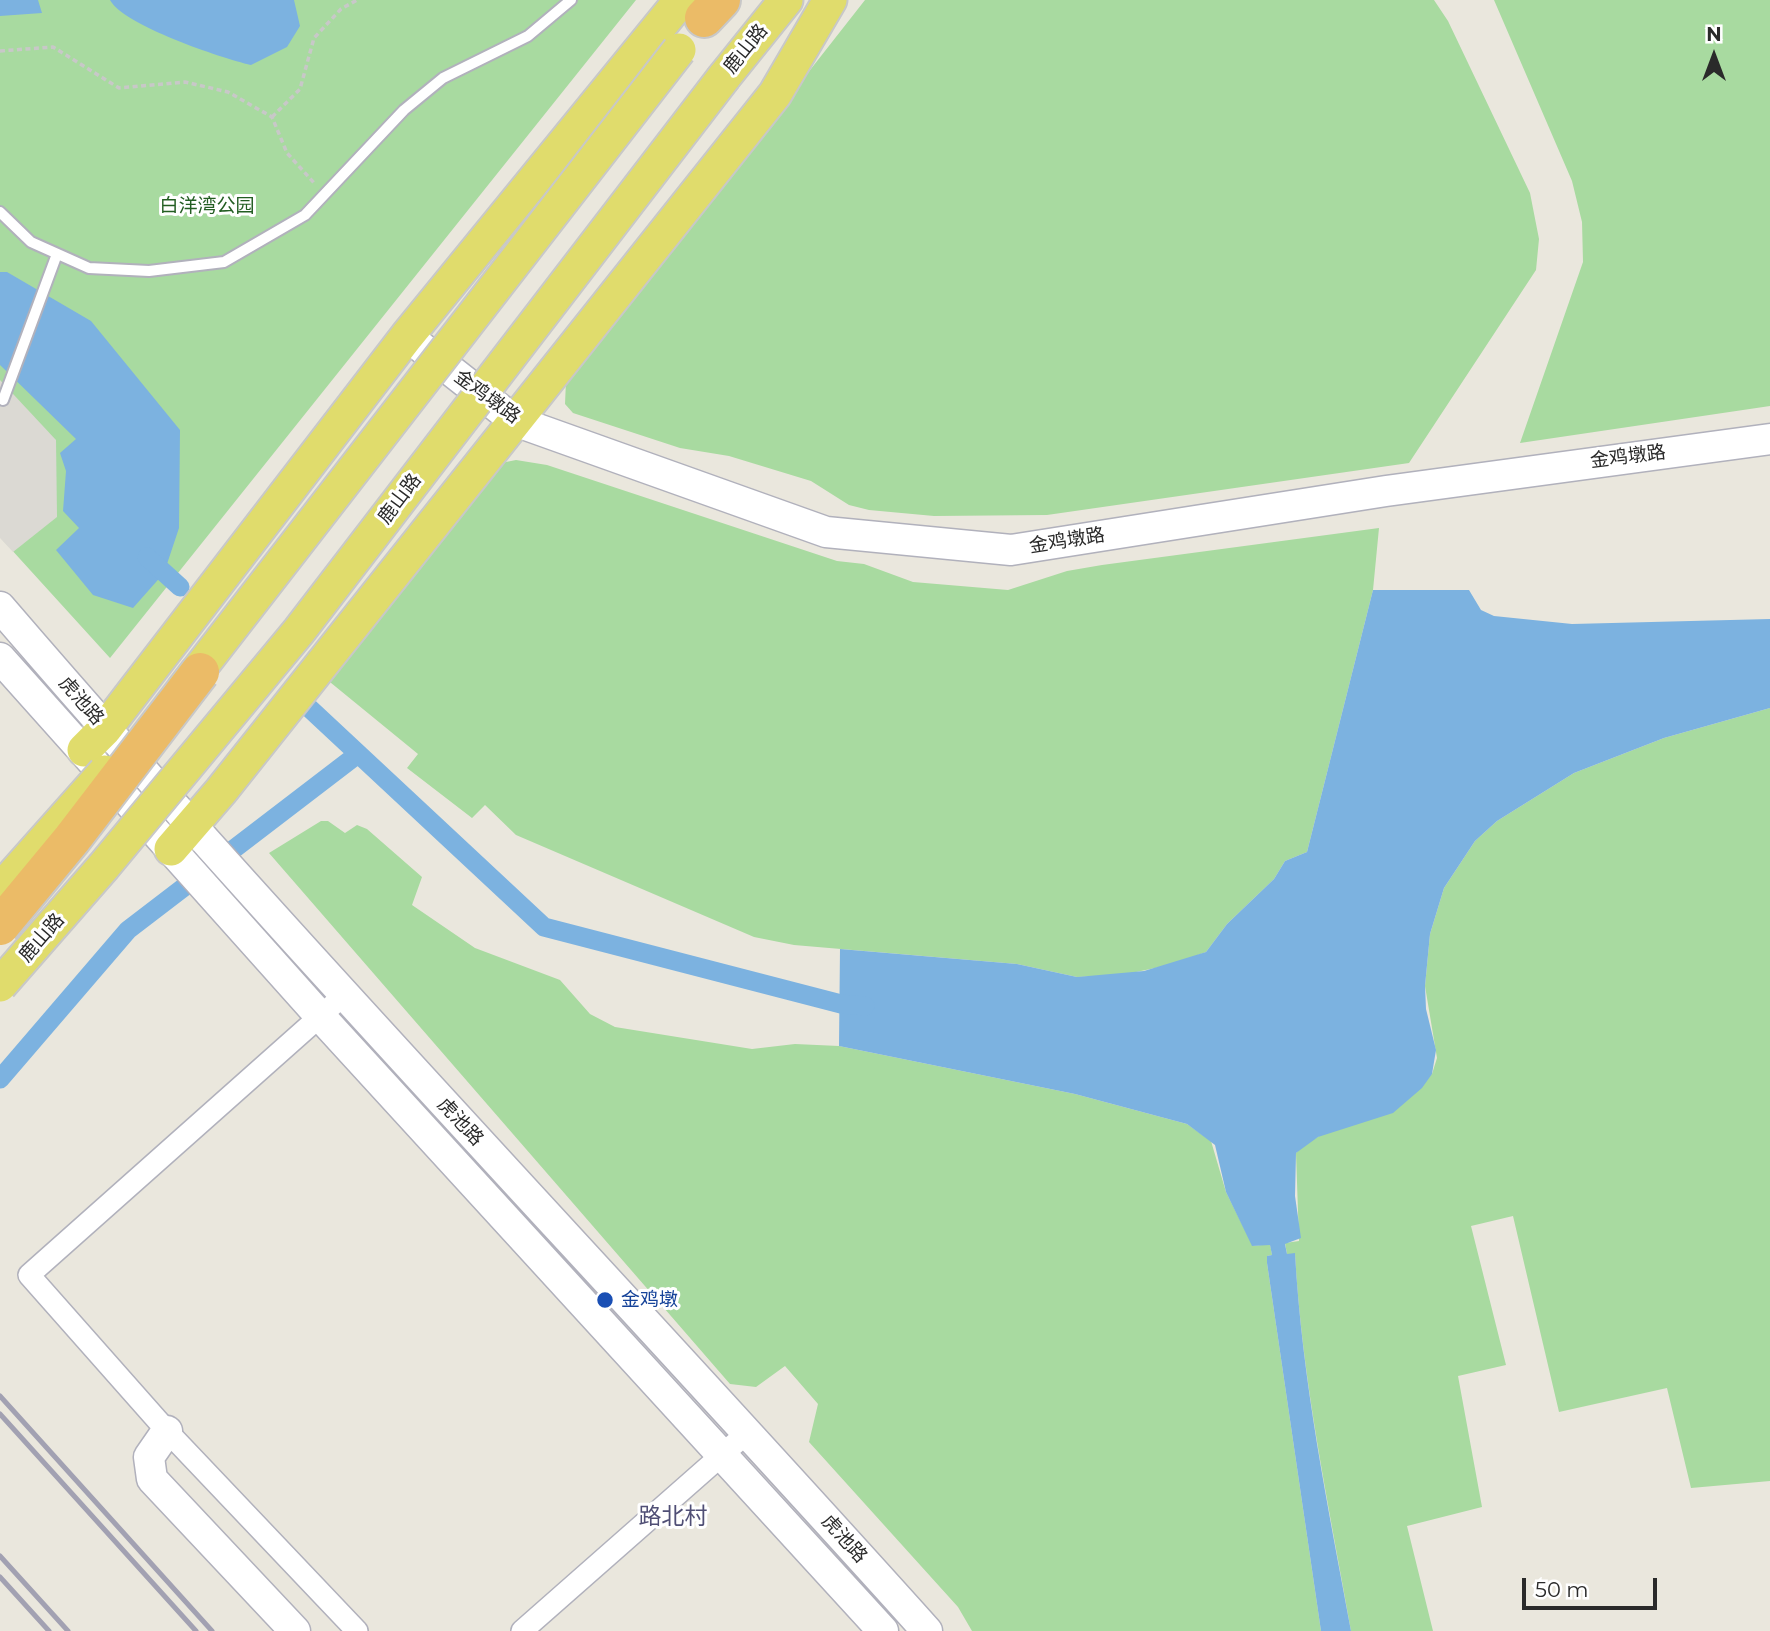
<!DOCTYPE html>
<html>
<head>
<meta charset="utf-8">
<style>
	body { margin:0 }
	#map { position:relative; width:1770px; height:1631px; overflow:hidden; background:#eae7dd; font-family:Montserrat,sans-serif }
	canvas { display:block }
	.north { position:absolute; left:1679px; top:21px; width:70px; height:70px; -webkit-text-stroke:5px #fff; paint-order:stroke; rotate:0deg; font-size:19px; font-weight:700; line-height:28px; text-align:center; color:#2a2a2a }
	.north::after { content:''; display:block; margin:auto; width:24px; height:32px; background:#2a2a2a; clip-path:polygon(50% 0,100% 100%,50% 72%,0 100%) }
	.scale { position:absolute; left:1522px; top:1578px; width:135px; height:32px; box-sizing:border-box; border:4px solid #2a2a2a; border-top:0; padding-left:9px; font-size:21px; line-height:24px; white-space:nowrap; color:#2a2a2a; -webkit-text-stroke:5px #fff; paint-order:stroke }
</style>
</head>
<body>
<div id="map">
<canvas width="1770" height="1631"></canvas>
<div class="north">N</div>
<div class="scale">50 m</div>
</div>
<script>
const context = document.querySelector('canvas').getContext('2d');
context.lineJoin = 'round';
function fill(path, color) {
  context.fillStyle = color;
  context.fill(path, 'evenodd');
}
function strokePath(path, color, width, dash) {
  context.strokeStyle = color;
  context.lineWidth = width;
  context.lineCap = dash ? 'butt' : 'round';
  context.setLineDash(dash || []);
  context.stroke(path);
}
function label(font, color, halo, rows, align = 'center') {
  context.font = font + ' Montserrat,"Noto Sans SC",sans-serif';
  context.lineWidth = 6;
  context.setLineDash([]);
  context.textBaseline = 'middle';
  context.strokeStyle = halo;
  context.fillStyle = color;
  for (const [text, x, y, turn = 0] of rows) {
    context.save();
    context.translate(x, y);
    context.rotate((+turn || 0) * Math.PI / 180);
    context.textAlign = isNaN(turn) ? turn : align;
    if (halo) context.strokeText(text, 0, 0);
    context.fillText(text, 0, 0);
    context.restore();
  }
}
fill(new Path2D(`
	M0,0H636L110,658L0,537Z
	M865,0H1434L1448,21L1530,193L1539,239L1536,270L1409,463L1047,515L934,516L869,510L849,505L811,481L729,456L680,448L573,413L565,404L566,381Z
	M1494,0H1770V406L1520,443L1583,262L1582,222L1572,181Z
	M516,460L547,465L837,561L864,564L913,582L1008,590L1067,571L1102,565L1379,528L1373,590L1307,852L1285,861L1274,879L1227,924L1206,952L1174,964L1122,975L1077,977L1017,964L794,945L754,937L516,835L485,805L472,818L407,768L418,754L325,678L501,463Z
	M1770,708V1481L1691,1488L1667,1388L1559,1412L1513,1216L1471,1226L1506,1365L1458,1376L1482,1507L1407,1526L1433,1631H1351C1329,1506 1302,1381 1295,1254H1287L1285,1243L1299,1241L1296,1153L1303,1145L1432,1074L1437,1058L1425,986L1430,934L1444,888L1475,841L1497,821L1574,773L1664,738Z
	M321,821H328L345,833L357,825L367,829L422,877L412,905L475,948L560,980L590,1014L615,1027L752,1049L795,1044L839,1046L1075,1094L1187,1124L1211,1141L1226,1192L1253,1246L1270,1244L1272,1255L1267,1256V1263L1321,1631H972L958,1607L809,1442L818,1404L785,1366L756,1387L730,1384L269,853Z`), '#a8daa0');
fill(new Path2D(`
	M0,380L56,440L57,517L13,552L0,538Z`), '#dbd9d3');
fill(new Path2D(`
	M0,0H38L42,13L0,16Z
	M110,0H294L300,26L287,47L251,65C221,58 123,25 110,0Z
	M0,272H7L91,321L180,430L179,528L164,573L133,608L93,595L56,550L79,528L63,511L66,471L60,453L76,439L0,365Z
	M1373,590H1469L1481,610L1494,616L1572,624L1770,619V708L1664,738L1574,773L1497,821L1475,841L1444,888L1430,934L1425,986L1426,1009L1436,1050L1432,1074L1422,1088L1393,1113L1318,1137L1296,1153L1295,1196L1301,1238L1285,1244L1287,1254L1295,1253C1302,1381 1328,1506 1351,1631H1321L1267,1263V1256L1272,1255L1270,1245L1252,1246L1226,1192L1215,1145L1187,1124L1075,1094L839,1046L840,949L1017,964L1077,977L1144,971L1206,952L1227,924L1274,879L1285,861L1307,852Z`), '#7cb2e0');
strokePath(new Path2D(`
	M147,557L180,587
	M306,705L544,927L841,1004L865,1006
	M0,1079L128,930L358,754`), '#7cb2e0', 19);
const lane = new Path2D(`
	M0,212L31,242L89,268L149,271L224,262L305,215L404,110L443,78L528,36L571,0
	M3,400L57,254`);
const street = new Path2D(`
	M344,995L29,1275L167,1431L357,1631
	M522,1631L748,1432`);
const secondary = new Path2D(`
	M407,336L515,421L826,532L1011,550L1386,491L1770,439
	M0,607C300,956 619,1288 927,1631
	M0,658L320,1016L883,1631
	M167,1431L149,1457L152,1479L295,1631`);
const primary = new Path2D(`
	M724,77L786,0
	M84,750L105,729L407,336L681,0
	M171,849L221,791L775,94L830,0`);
const highway = new Path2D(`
	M704,18L721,0`);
strokePath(lane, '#b1b1bc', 14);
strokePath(street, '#b1b1bc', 24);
strokePath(secondary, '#b1b1bc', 33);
strokePath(primary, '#c8c8c8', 37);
strokePath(highway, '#c8c8c8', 42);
strokePath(new Path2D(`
	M0,51L53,47L119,88L185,82L228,92L272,117L287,153L315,184
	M272,117L300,89L314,38L341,9L357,0`), '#c8c8c8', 3.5, [5, 3.5]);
strokePath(lane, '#fff', 10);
strokePath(street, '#fff', 21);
strokePath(secondary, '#fff', 30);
strokePath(primary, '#e0dc6c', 33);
strokePath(highway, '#ebbb67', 38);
strokePath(new Path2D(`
	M0,1396L212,1631
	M0,1414L196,1631
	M0,1556L68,1631
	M0,1577L49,1631`), '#a2a1b2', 5);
const primaryBridge = new Path2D(`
	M183,690L679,50
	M0,890L105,772
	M0,985L104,866L299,631L724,77`);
const highwayBridge = new Path2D(`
	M0,926L72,839L200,672`);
strokePath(primaryBridge, '#c8c8c8', 37, []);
strokePath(highwayBridge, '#c8c8c8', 42, []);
strokePath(primaryBridge, '#e0dc6c', 33);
strokePath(highwayBridge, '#ebbb67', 38);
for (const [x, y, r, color] of [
	[605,1300,9,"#1a4fb4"]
]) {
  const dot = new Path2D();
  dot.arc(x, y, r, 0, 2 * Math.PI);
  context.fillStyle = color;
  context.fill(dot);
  strokePath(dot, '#fff', 2.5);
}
label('19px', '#2a2a2a', '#fff', [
	["鹿山路",746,49,-51],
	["金鸡墩路",487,397,36],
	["金鸡墩路",1628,457,-7],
	["鹿山路",400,499,-53],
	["金鸡墩路",1067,541,-9],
	["虎池路",81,701,49],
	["鹿山路",42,938,-49],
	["虎池路",460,1122,47],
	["虎池路",844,1539,48]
]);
label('19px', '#235e22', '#fff', [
	["白洋湾公园",207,206]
]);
label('19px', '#164399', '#fff', [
	["金鸡墩",621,1300]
], 'left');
label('23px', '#504f75', '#fff', [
	["路北村",673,1517]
]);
</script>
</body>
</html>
